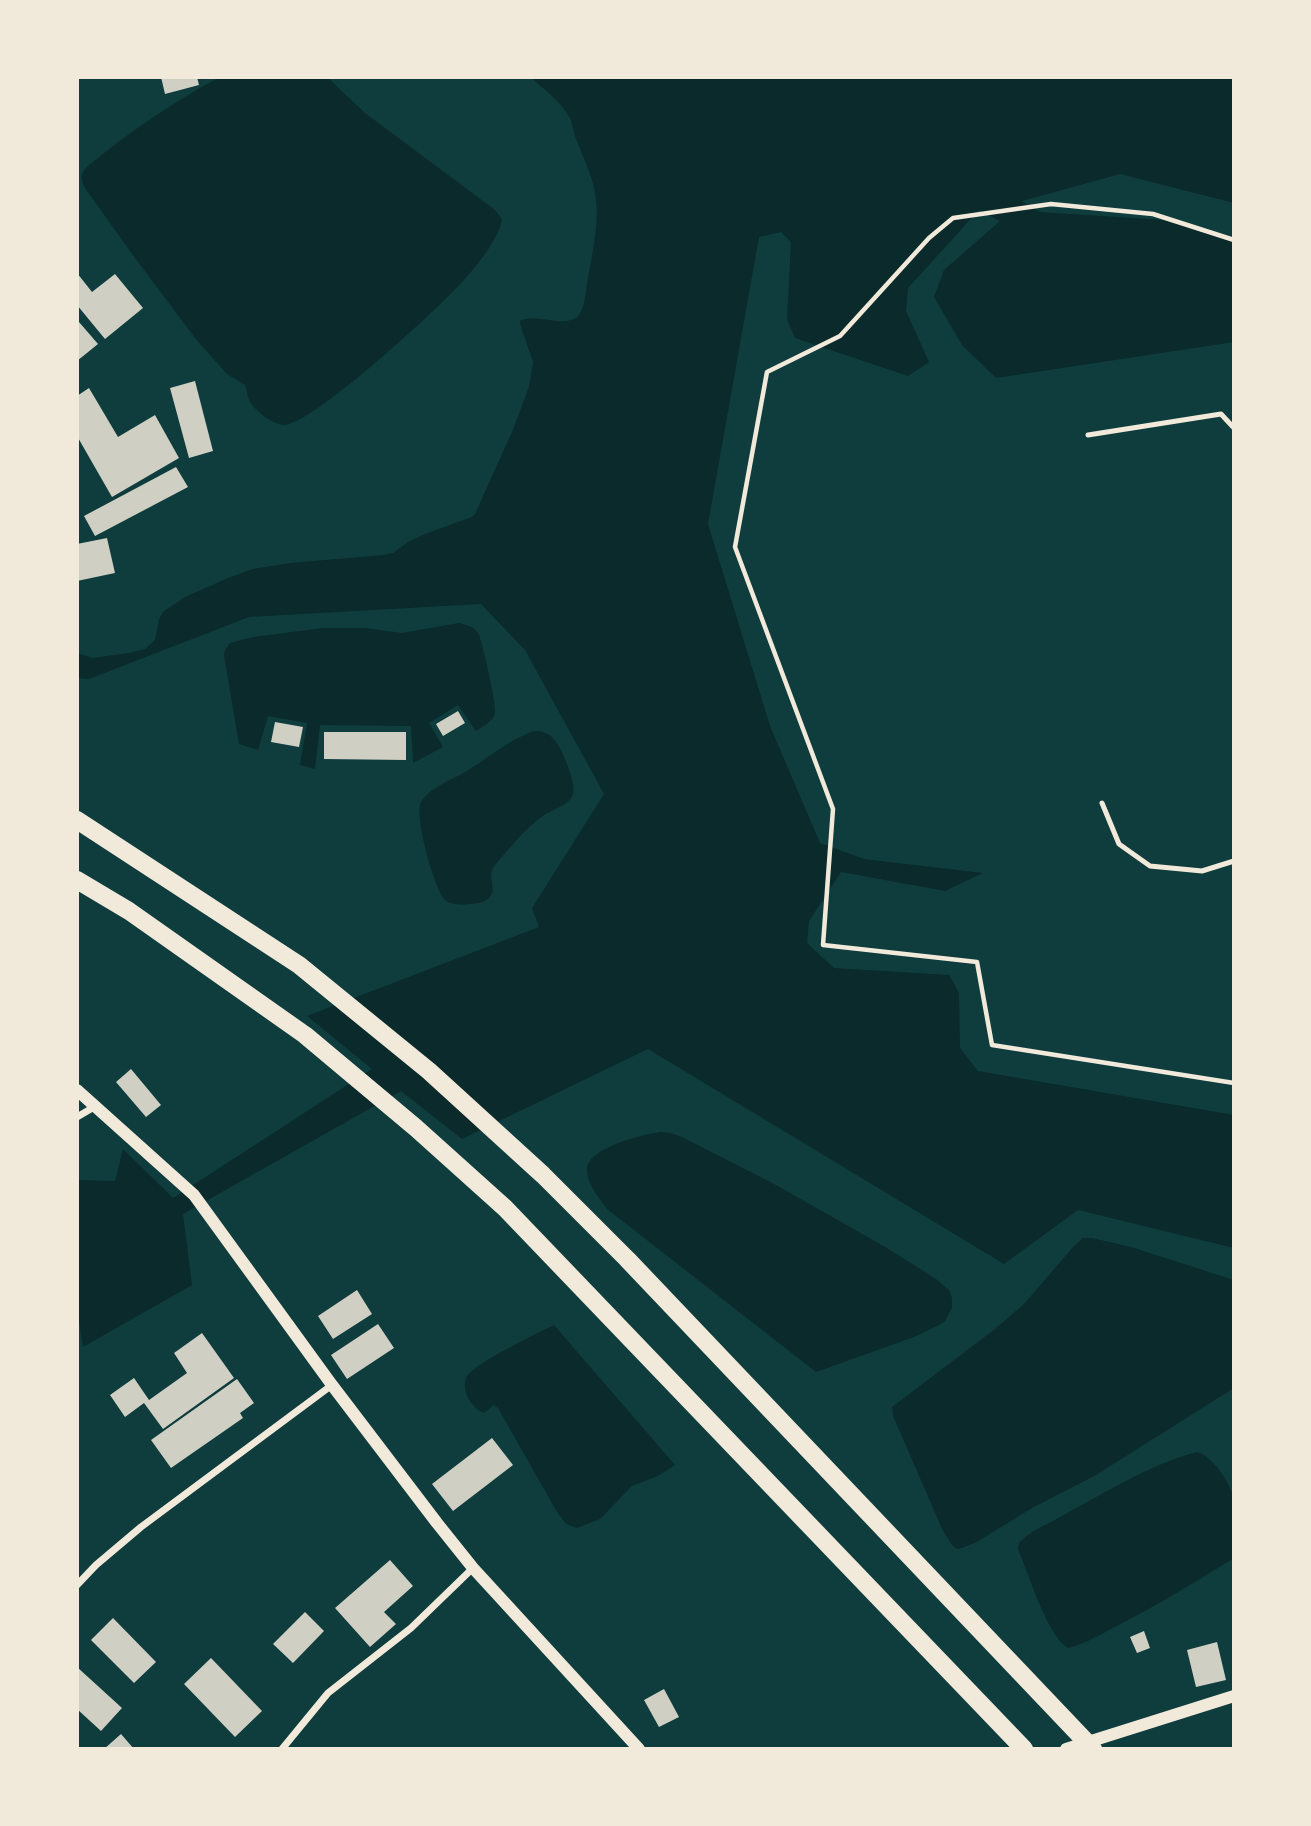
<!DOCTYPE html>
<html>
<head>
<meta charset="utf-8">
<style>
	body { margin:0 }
	#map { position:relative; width:1311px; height:1826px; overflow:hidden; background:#0f3d3e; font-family:"PT Serif",serif }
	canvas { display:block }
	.frame { position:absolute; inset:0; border:79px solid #f1e9da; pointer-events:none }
</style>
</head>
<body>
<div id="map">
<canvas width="1311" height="1826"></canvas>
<div class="frame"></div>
</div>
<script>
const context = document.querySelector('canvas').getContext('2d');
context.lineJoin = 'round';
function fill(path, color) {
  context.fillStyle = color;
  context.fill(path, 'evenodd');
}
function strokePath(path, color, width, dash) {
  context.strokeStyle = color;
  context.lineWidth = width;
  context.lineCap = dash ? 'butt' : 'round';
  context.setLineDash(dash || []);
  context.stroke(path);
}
fill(new Path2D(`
	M220,77H327L365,113L495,210L502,219C499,239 476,267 462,282C440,307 310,427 283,425C272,424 254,410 249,400C247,395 247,390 245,385L227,374L195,338L135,258L85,188C80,179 80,173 88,166C129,132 173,102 220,77Z
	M530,77H1234V203L1120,174L1022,201L1040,212L1179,221L1234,241V342L996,378L962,345L934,297L944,270L1000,221L979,210L908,288L906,311L929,362L908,376L795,338L787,319L791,242L781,232L759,237L708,524L770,726L820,843L864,859L983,873L945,891L841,872L809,921L807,943L834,968L949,975L959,993L960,1048L978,1071L1234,1115V1248L1078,1210L1004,1264L648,1049L462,1139L401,1091L183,1214L192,1285L83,1347L77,1308V1180L115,1181L123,1149L173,1198L372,1069L307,1016L539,927L532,908L604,794L525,650L481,604L249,617L89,679L77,678V653L92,658L129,653L145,649L155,640L159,619L164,611L185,597L228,578L253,569L290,563L383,555L393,553L408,542L425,534L472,517L475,514L512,432L529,387L533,362L521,327L520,321C536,313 557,326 574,319C585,314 585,294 587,284C593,248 603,212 591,177C585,158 574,139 571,120C562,102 545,90 530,77Z
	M459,623C467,625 473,626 478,633C482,639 497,707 495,713C493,722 483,726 476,731L458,705L429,723L443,747L413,763L411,726L320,725L315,769L300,765L307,723L268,716L258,750L239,744L224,655L225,650L230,643L253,637L323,628H365L402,633Z
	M534,731C549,730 556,740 562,752C566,761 576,785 573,794C569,806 552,809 543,816C524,829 509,849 494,866C487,878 497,888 490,897C486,902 477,904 470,904C462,905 451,905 445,900C434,889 414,815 421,802C431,786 455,779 470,769C491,756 510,739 534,731Z
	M661,1132L671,1133L684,1138L776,1185L887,1248L936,1279L949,1290L952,1298V1308L945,1321L939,1325L914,1337L816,1372L607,1209C599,1198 587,1184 587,1170C586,1148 644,1134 661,1132Z
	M1083,1238H1092L1131,1247L1234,1280V1388L1096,1475L1032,1508L977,1542L962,1548L957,1549L953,1546L943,1531L893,1416L892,1407L995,1329L1024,1304L1074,1246Z
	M554,1325L675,1465L658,1476L632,1486L600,1519L577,1528L566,1524L557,1512L498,1408L494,1405L484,1413C477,1410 472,1405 468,1398C465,1391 463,1383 467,1376C477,1362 536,1334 554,1325Z
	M1197,1452C1213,1456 1231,1484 1234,1500C1237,1514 1234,1542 1234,1558C1196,1582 1157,1605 1117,1626C1101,1634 1085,1644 1068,1648C1047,1636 1028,1572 1018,1549L1019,1543C1030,1531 1046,1525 1060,1517C1103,1494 1150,1464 1197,1452Z`), '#0a2a2b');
fill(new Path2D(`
	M161,77H197L199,85L165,94Z
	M77,273L92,292L115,274L143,308L105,339L77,305Z
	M79,322L98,344L77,361V324Z
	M195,381L213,451L189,458L170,388Z
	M89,388L118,437L155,415L179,458L112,497L77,436V396Z
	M176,467L188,487L95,536L84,516Z
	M107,538L115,573L77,581V544Z
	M458,711L465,723L443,736L436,724Z
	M275,722L303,727L299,747L271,742Z
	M324,732H406V760L324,759Z
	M131,1069L161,1105L146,1117L116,1082Z
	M357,1290L372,1314L333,1339L318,1316Z
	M378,1324L394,1348L347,1379L331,1355Z
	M202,1333L234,1378L163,1429L144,1403L125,1417L110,1395L134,1378L149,1400L187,1373L174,1353Z
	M237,1379L254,1403L240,1413L243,1418L171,1468L151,1440Z
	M492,1438L513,1465L453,1511L432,1484Z
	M390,1560L413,1586L384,1612L396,1624L370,1647L335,1608Z
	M305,1612L324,1631L293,1663L273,1644Z
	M113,1618L156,1662L134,1683L91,1640Z
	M1144,1631L1150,1648L1137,1653L1130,1637Z
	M1217,1642L1226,1680L1196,1687L1187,1650Z
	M211,1658L262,1711L235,1737L184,1684Z
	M77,1667L122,1708L101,1731L77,1709Z
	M664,1689L679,1717L659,1727L644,1700Z
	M121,1734L134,1749H104Z`), '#cfcfc3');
strokePath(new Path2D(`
	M1234,240L1153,214L1051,204L953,218L929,238L840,336L767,372L735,547L833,809L823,945L977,962L992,1045L1234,1083`), '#f1e9da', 4.5);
strokePath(new Path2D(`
	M1088,435L1221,414L1234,428
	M1102,803L1119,844L1150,866L1202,871L1234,861`), '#f1e9da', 5);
strokePath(new Path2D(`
	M77,1117L94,1107
	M77,1585L96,1565L141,1527L332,1385
	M282,1749L328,1693L411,1628L473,1568`), '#f1e9da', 7);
strokePath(new Path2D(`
	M77,1090L194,1195L332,1385L437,1523L473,1568L639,1749
	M1066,1749L1234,1696`), '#f1e9da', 12);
strokePath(new Path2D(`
	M77,820L299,965L429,1071L543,1175L627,1259L1093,1749
	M77,880L129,911L305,1035L416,1128L505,1208L1024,1749`), '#f1e9da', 18);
</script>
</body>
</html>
